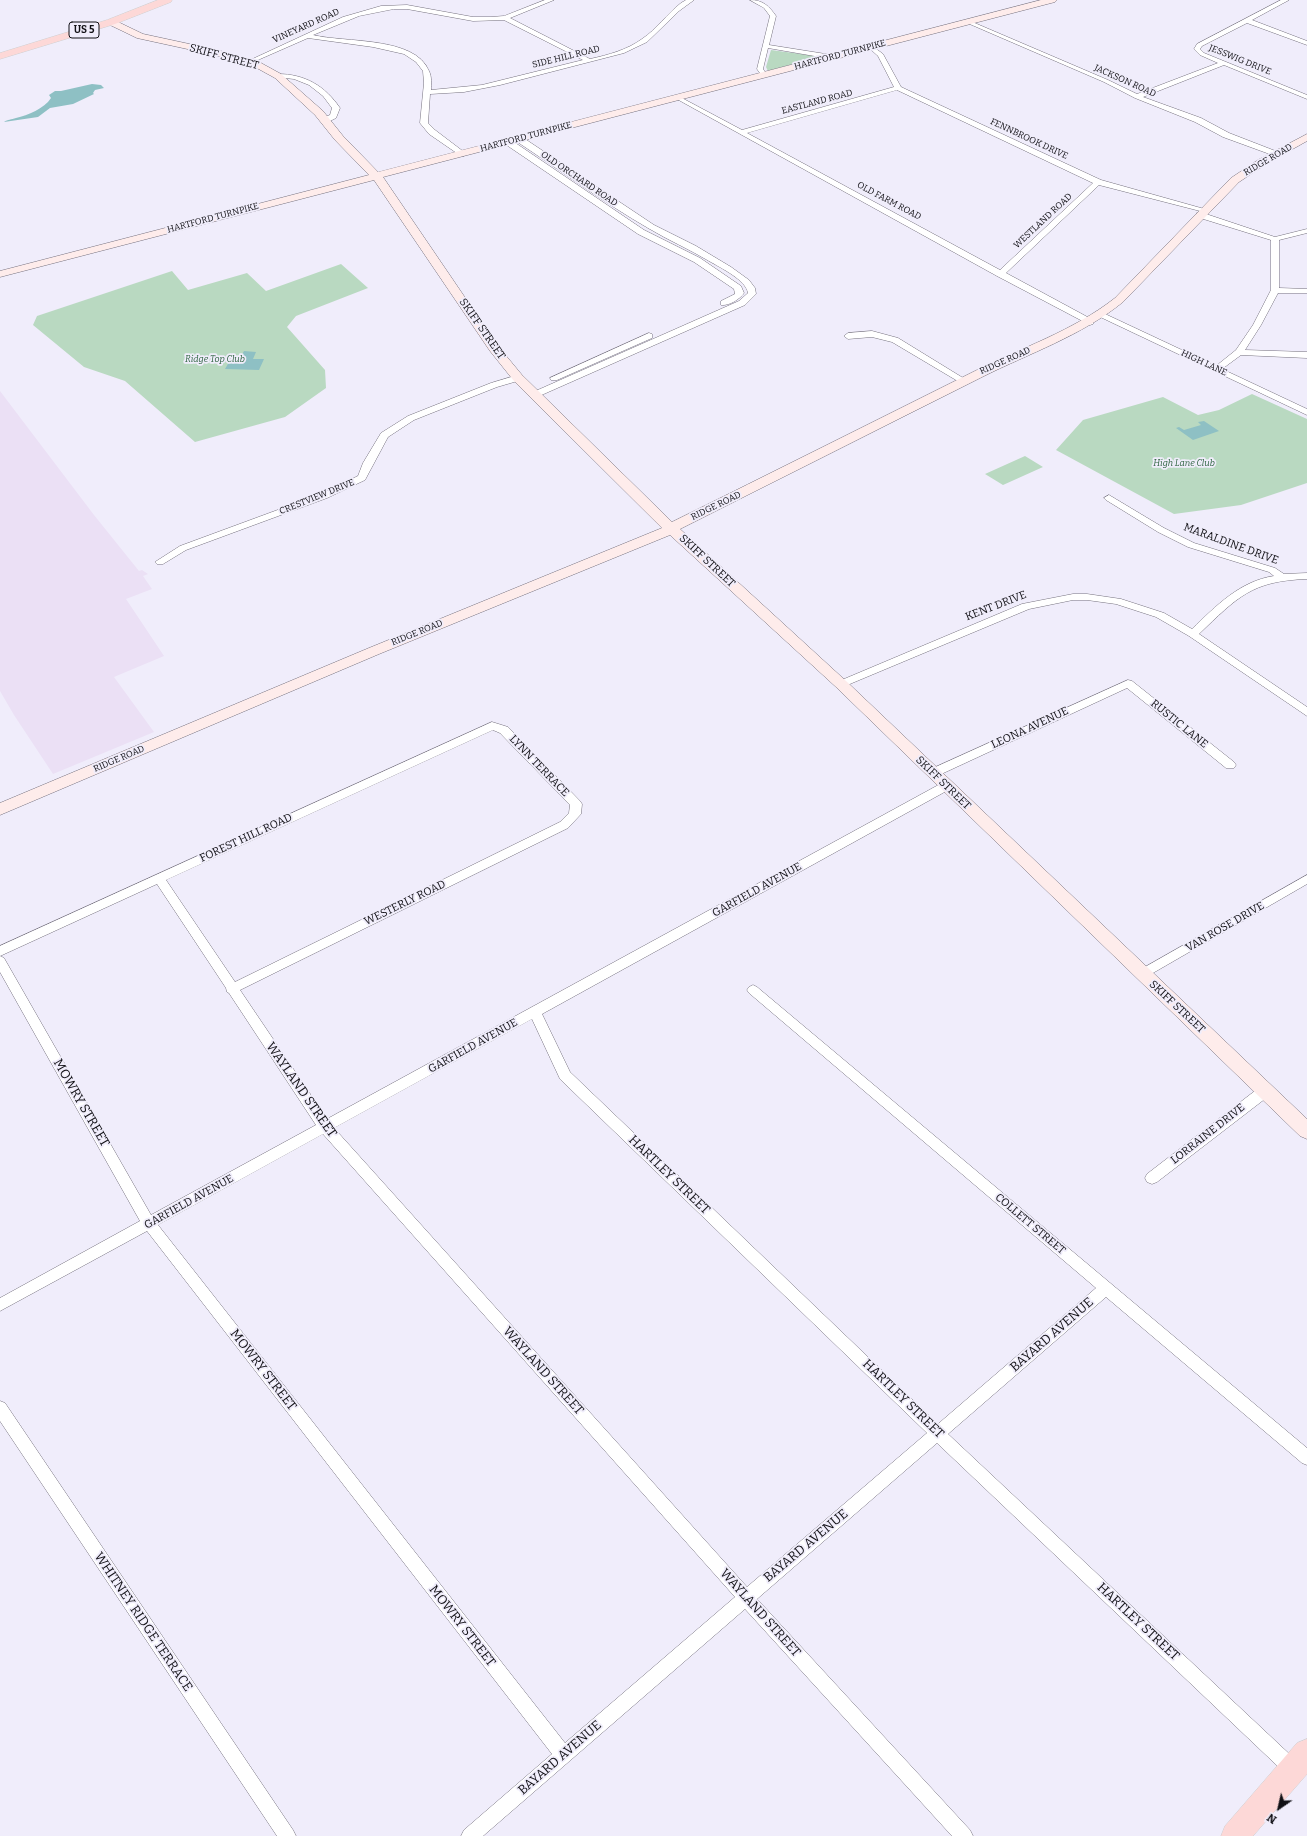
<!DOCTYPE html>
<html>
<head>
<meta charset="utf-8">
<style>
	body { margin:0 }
	#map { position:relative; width:1307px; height:1836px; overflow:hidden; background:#f0edfb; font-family:Bitter,serif }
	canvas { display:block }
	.north { position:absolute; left:1259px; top:1788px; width:40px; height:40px; -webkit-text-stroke:3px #f0edfb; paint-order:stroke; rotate:214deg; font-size:11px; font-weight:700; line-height:16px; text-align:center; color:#111015 }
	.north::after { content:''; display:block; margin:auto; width:14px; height:18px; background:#111015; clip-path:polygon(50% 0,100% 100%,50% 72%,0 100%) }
</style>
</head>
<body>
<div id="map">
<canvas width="1307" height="1836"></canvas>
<div class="north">N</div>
</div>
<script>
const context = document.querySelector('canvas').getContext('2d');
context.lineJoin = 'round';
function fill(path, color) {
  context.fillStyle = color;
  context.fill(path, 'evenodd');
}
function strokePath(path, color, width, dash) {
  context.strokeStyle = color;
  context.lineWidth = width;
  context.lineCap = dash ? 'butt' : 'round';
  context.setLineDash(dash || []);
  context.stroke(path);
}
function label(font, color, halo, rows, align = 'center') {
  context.font = font + ' Bitter,serif';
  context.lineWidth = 3.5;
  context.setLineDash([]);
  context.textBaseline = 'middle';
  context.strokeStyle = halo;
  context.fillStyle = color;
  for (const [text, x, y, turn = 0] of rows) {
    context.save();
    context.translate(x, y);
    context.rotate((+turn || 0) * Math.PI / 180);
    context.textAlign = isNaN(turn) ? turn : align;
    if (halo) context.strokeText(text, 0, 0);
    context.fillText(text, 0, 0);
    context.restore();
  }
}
fill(new Path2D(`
	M0,391L94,515L139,571L142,570L148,574L143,576L152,589L126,599L164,656L114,677L154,732L53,774L14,715L0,691Z`), '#ebe0f5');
fill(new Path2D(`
	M771,50L816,56L819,57L768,71L766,67Z
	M341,264L368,288L296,316L287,327L325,370L326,388L285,417L195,442L125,381L84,367L33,325L37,316L172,271L188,290L247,273L266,291Z
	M1252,394L1307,419V483L1241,505L1174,514L1056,450L1083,420L1163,397L1198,415L1219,410Z
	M1025,456L1043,467L1003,485L985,474Z`), '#b9d9c1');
fill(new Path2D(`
	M92,84L101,85L104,88L95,90L93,93L94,94L73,104L50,108L38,117L4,122C8,119 11,120 16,118C28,115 44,109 51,98L49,95L55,91H61Z
	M244,351L256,352L253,359H264L259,370L225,369L232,357L240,358Z
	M1204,421L1219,431L1193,440L1176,428L1179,427L1184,430L1201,425L1198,422Z`), '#8ec0c4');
const minor = new Path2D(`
	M545,0H554L510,18L590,59C608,55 627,50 642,39C657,29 667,14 681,3L686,0H694L679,11L647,42L624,53L500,85L464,92L430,94L428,123L435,130L464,152V156H461L429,134L420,123L424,83L423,71L416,62L404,54L373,47L308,38L251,63L246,62L343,17L381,6L407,5L473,17H491L504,16ZM394,9H407L473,21L504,20L583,60L482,85L431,90C431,84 432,77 429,71C415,36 345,43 313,35L359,16Z
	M750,0C763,0 769,6 776,16L769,45L832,55L835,57L832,59L768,48L763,69L767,75L762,76L757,69L770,16L764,8Z
	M1281,0H1289L1252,20L1307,41V45L1247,23L1202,46L1200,49L1204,53L1307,95V99L1224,65L1143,97L1201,118L1229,133L1278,152L1279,154L1275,156L1223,137L1195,122L1135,98L1104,82L965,22L970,21L1108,80L1137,94L1218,63L1200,55L1194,49L1197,44Z
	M871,45L883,54L901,87L1101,180L1208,210L1204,212L1099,185L1006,273L1093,320V324L1090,325L997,276L675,98L680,97L742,130L894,87L878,56L868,47ZM897,90L1093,183L1000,270L747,133Z
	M278,74C305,74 325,86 340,108L336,118L328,122H322V118L330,115L332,108L323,96L309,85L294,79L276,77L275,76Z
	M516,137H522L654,225L696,246L731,267L749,280L755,288L756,294L745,305L537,397H531L530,395L531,393L739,301L748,293C746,280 721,268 709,261C689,249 668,240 648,228C603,202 560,170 516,141Z
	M505,140H511L644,230L700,258L741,286L744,293C740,299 729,306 721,305V301L735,294L734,289L694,262L638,234L505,144Z
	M1197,213H1203L1275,237L1307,229V233L1279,240V288L1307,289V293H1278L1261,325L1245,350L1307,352V358L1241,355L1222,369L1307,409V415L1096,315L1097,313H1103L1216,366L1236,350L1253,325L1271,290V240L1197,217Z
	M872,331L898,338L968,381L964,384L961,383L892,342L872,337L848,339L844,336L848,333Z
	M649,333L652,334V338L557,380H551L550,378Z
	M518,375L521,376V380L497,387L414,420L388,437L365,480L327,498L186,550L163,564H157L155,562L180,546L321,494L358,476L363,463L381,433L408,416L491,383Z
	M1109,495L1164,528L1194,543L1275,568L1284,574L1307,573V579C1251,581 1238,597 1199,634L1307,707V716L1189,636L1156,617L1116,604L1087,600H1073L1029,609L845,686H837L836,684L837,682L1022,604L1073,594H1087L1121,599L1164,613L1192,629C1216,606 1240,581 1274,576L1269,572L1188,547L1158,532L1106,500L1104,498Z
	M1128,680L1132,681L1234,762L1236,765L1234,768H1226L1127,688L937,776H929L927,773L929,770Z
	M492,722L508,727L580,801L582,804L581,814L568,828L240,990L327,1119L942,783H950L952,786L950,789L542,1014L570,1072L938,1424L1096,1288L749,993L747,990L749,987L753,985L757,987L1307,1448V1465L1302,1463L1106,1297L948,1434L1299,1763L1302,1769L1299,1775L1293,1778L1287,1775L937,1443L757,1599L970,1830L973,1836H952L745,1609L483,1836H461L464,1830L552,1754L147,1231L0,1311V1298L140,1221L0,972V956L4,958L151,1215L316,1125L229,993L227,992L226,988L157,884L0,956V946ZM493,730L500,733L570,805L569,813L560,822L235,982L166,880ZM532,1019L560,1079L927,1433L747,1587L334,1128ZM323,1134L735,1597L565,1743L158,1225Z
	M1307,875V884L1146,977L1142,979L1138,977L1136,974L1138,971Z
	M1265,1086L1270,1087L1272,1091L1270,1095L1157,1182L1152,1184L1147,1182L1145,1178L1147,1174L1260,1087Z
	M0,1401L5,1403L293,1830L296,1836H277L0,1421Z`);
const secondary = new Path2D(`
	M1041,0H1057L1055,2L383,177L498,346L522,375L672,522C773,472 873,422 973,372C1021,348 1073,331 1115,298L1231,178L1258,160L1307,134V141L1266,164L1239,182L1123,302C1081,336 1030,353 982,377C881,428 781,478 680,529L846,681L1307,1119V1139L1300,1136L836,687L670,535L379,654L0,815V803L369,648L662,528L514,381L490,351L374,180L0,277V271L369,175L335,140L315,115L275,78L255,67L215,55L137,38L108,24L106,22L108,20H114L143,34L217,50L261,63L281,74L323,111L343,136L378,172Z`);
const primary = new Path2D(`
	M158,0H172L171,2L115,24L0,59V53L107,20Z
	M1307,1739V1774L1253,1836H1221L1225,1826L1297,1743Z`);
strokePath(minor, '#75717e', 1);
strokePath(secondary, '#75717e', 1);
strokePath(primary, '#cfcfd0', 1);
fill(minor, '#fff');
fill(secondary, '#feeceb');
fill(primary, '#fdd8d7');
label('9px', '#111015', '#f0edfb', [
	["VINEYARD ROAD",306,26,-24],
	["HARTFORD TURNPIKE",840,55,-15],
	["SIDE HILL ROAD",566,57,-14],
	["JESSWIG DRIVE",1240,60,22],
	["JACKSON ROAD",1125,81,24],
	["EASTLAND ROAD",817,102,-15],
	["HARTFORD TURNPIKE",526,137,-15],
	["FENNBROOK DRIVE",1029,139,25],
	["RIDGE ROAD",1268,160,-30],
	["OLD ORCHARD ROAD",579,179,34],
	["OLD FARM ROAD",889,201,28],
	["HARTFORD TURNPIKE",213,218,-15],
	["WESTLAND ROAD",1043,221,-43],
	["RIDGE ROAD",1005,361,-24],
	["HIGH LANE",1204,363,25],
	["CRESTVIEW DRIVE",317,497,-22],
	["RIDGE ROAD",716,506,-26],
	["RIDGE ROAD",417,633,-22],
	["RIDGE ROAD",119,759,-23]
]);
label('italic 9px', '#2b623e', '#f0edfb', [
	["Ridge Top Club",215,359],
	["High Lane Club",1184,463]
]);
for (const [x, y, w] of [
	[84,30,30]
]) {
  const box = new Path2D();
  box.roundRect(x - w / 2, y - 8, w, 16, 3);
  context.fillStyle = '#f0edfb';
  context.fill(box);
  strokePath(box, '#111015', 1);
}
label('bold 10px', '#111015', null, [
	["US 5",84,30]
]);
label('11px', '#111015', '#f0edfb', [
	["SKIFF STREET",224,57,15],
	["SKIFF STREET",482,329,55],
	["MARALDINE DRIVE",1231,544,20],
	["SKIFF STREET",707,561,43],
	["KENT DRIVE",996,606,-21],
	["RUSTIC LANE",1179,724,39],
	["LEONA AVENUE",1030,728,-25],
	["LYNN TERRACE",539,766,46],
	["SKIFF STREET",943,783,44],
	["FOREST HILL ROAD",246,838,-25],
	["GARFIELD AVENUE",757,890,-29],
	["WESTERLY ROAD",405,903,-26],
	["VAN ROSE DRIVE",1225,927,-30],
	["SKIFF STREET",1177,1007,43],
	["GARFIELD AVENUE",473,1046,-29],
	["LORRAINE DRIVE",1208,1134,-38],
	["GARFIELD AVENUE",189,1202,-29],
	["COLLETT STREET",1030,1224,40]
]);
label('13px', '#111015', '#f0edfb', [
	["WAYLAND STREET",301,1090,55],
	["MOWRY STREET",81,1103,60],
	["HARTLEY STREET",669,1175,44],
	["BAYARD AVENUE",1052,1335,-41],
	["MOWRY STREET",263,1370,52],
	["WAYLAND STREET",543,1371,48],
	["HARTLEY STREET",903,1399,44],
	["BAYARD AVENUE",806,1546,-40],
	["WAYLAND STREET",760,1613,48],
	["WHITNEY RIDGE TERRACE",143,1622,56],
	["HARTLEY STREET",1138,1622,43],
	["MOWRY STREET",462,1626,52],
	["BAYARD AVENUE",560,1758,-41]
]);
</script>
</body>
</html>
